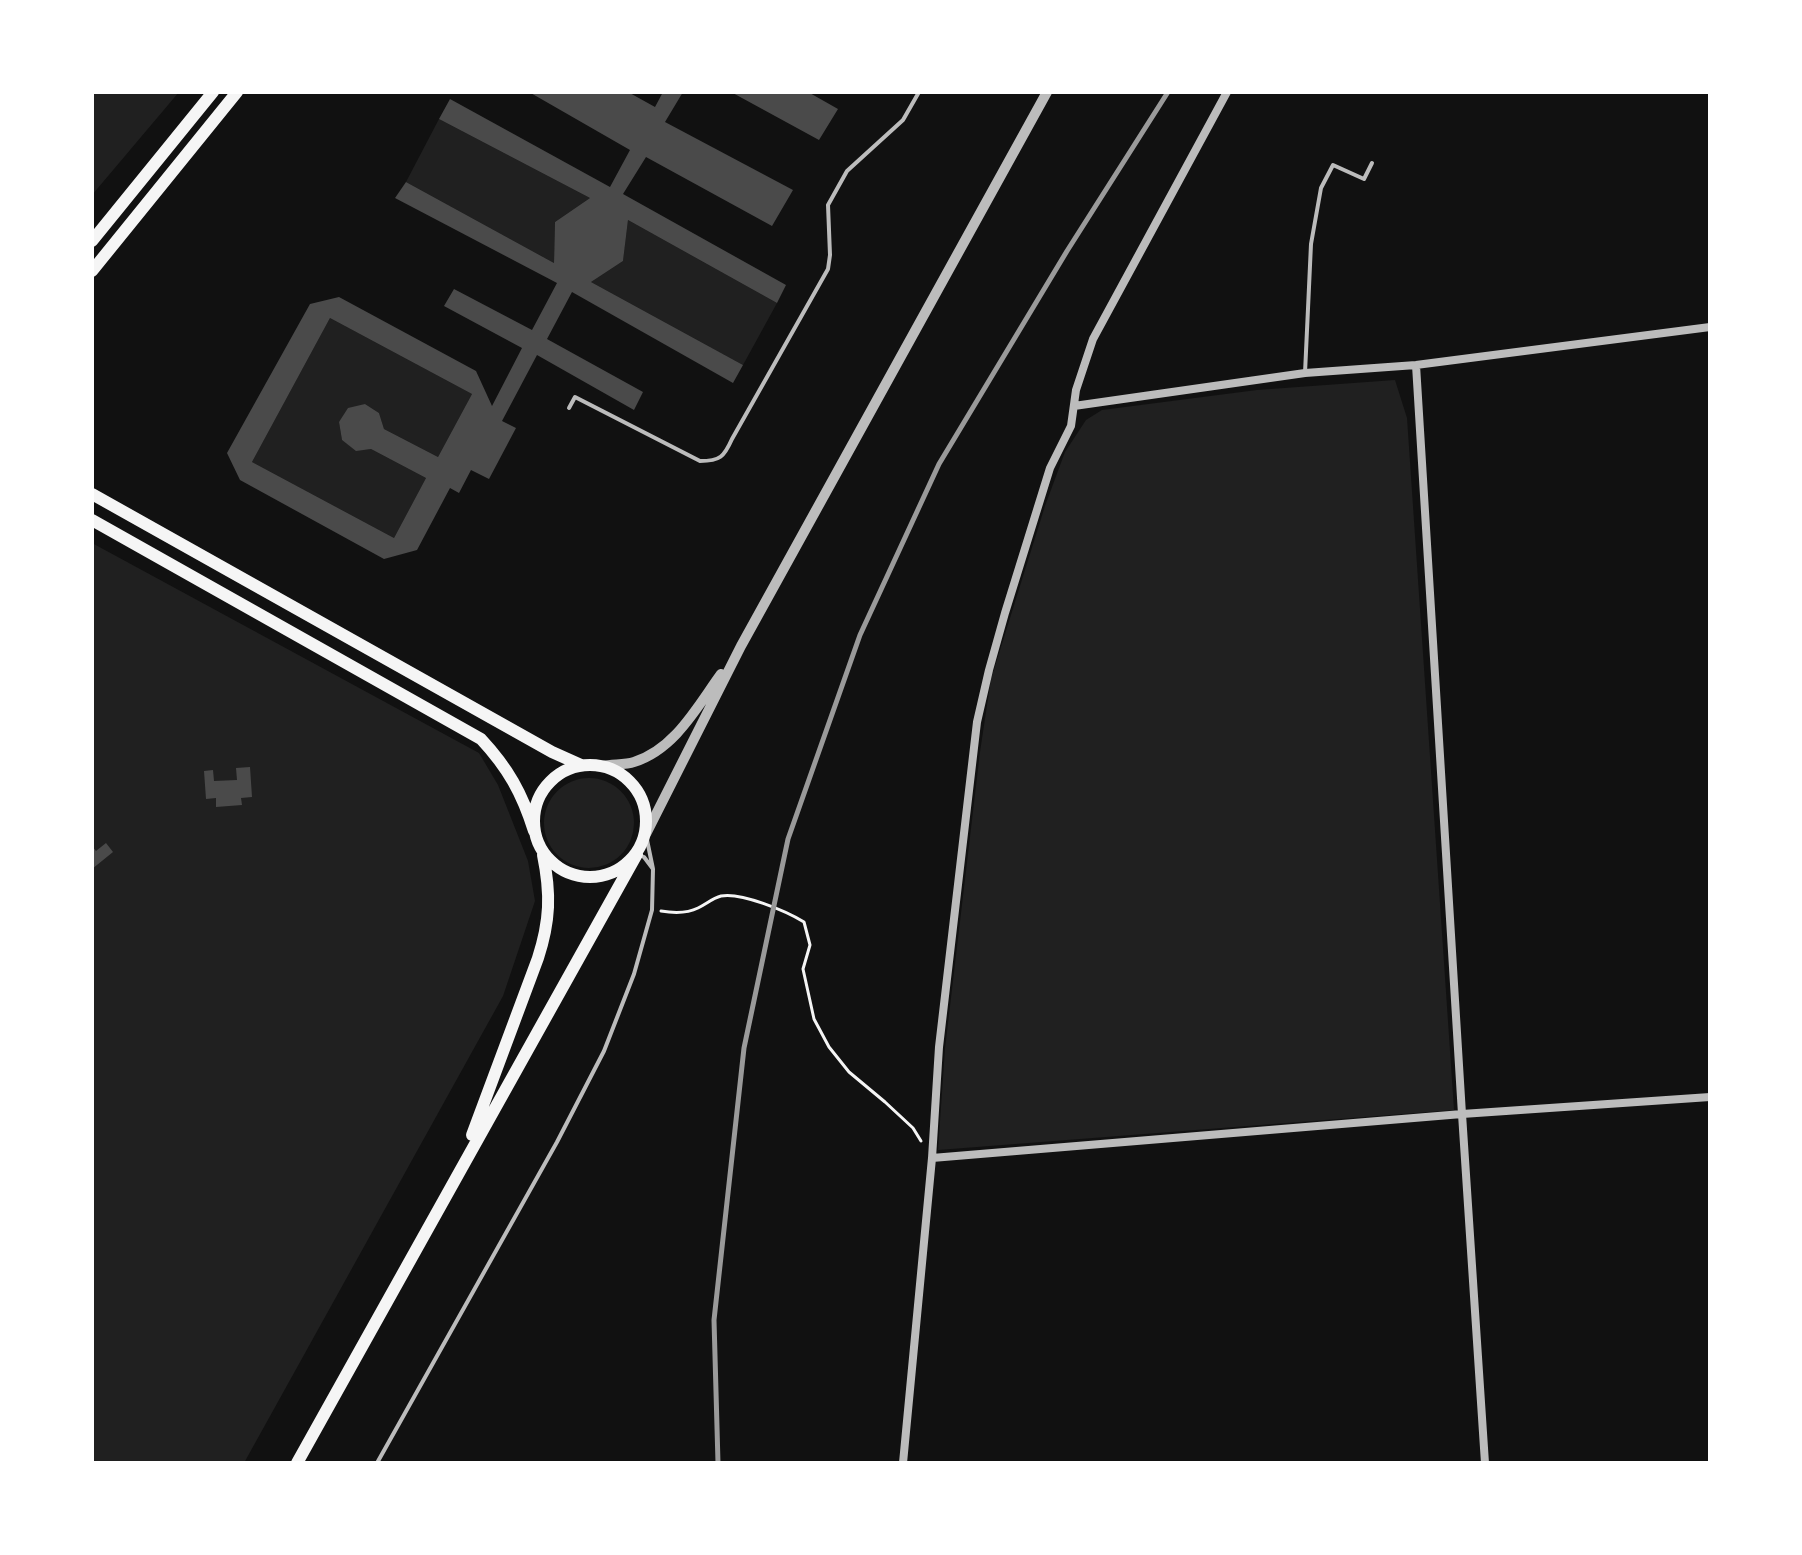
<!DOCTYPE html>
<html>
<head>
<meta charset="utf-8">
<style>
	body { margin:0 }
	#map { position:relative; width:1802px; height:1555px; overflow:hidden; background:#111; font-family:"IBM Plex Serif",serif }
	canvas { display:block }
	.frame { position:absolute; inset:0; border:94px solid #fff; pointer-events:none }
</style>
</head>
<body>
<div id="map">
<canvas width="1802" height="1555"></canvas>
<div class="frame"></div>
</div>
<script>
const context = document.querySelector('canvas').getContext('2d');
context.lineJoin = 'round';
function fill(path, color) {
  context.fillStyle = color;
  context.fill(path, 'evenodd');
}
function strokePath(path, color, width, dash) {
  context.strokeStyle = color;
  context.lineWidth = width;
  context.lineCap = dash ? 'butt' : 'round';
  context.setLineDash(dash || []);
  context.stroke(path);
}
fill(new Path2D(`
	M92,92H179L92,195Z
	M439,119L590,198L555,222L554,263L406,182Z
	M628,220L777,303L743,365L591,282L623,261Z
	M330,318L472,394L438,457L384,429L379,413L365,404L339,422L342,440L356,450L371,449L426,478L394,538L252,462Z
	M1395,380L1407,418L1454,1110L938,1150L945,1049L980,752L991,679L1045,506L1065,452L1086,420L1102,410L1257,390Z
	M92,543L479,753L498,785L528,861L535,901L503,996L244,1463H92Z
	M544 823a45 45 0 1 1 90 0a45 45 0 1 1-90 0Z`), '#202020');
fill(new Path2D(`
	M529,92H628L655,107L663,92H683L665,122L793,190L772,226L646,157L623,194L786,285L777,303L628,220L623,261L591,282L743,365L733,383L572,292L547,339L643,392L634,410L537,355L502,421L516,428L489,479L471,470L459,493L450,488L417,550L384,559L240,480L227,453L310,304L339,297L476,371L492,406L522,348L444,306L454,289L532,330L557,283L395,198L406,182L554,263L555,222L590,198L439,119L450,99L610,187L630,150ZM330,318L472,394L438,457L384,429L379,413L365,404L348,408L339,422L342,440L356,451L371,449L426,478L394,538L252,462Z
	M731,92H808L838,109L819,140Z
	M250,767L252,797L241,798L242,805L216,807V798L206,799L204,771L213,770L214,781L237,780L236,768Z
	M106,843L113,852L92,869V846L96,851Z`), '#4a4a4a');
strokePath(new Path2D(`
	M661,911C673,913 688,913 698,908C706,904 713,898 721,896C741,892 786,911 804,922L810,945L803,969L814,1019L829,1047L849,1072L885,1102L913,1128L921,1141`), '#f5f5f5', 3);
strokePath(new Path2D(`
	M1305,373L1311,244L1321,188L1333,165L1364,179L1372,163
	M569,408L575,397L700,461C720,461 724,457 732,439L828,269L830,255L828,205L847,171L903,120L919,92
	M639,855L644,857L653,869L646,835
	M377,1463L557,1142L604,1051L634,974L652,910L653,869`), '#bcbcbc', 4);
strokePath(new Path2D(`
	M1416,365L1462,1114L1485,1463
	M1074,406L1305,373L1416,365L1710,327
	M932,1158L1462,1114L1710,1097
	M903,1463L932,1158L939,1047L977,722L989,670L1005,613L1050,468L1071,426L1076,390L1093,339L1227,92`), '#bcbcbc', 8);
strokePath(new Path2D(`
	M603,766C613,764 625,765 634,762C675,749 697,707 721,674
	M646,834L741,646L1047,92`), '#bcbcbc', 10);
strokePath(new Path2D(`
	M92,241L213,92
	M92,271L237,92
	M92,494L552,752L581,765
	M92,520L481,739C508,768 522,793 534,831
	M534 821a56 56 0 1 1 112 0a56 56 0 1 1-112 0Z
	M472,1135L538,958C550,921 551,894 543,855
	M297,1463L637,854`), '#f5f5f5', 12);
strokePath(new Path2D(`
	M718,1463L714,1320L744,1048L788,839L860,635L939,464L1067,251L1168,92`), '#9a9a9a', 5);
</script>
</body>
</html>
